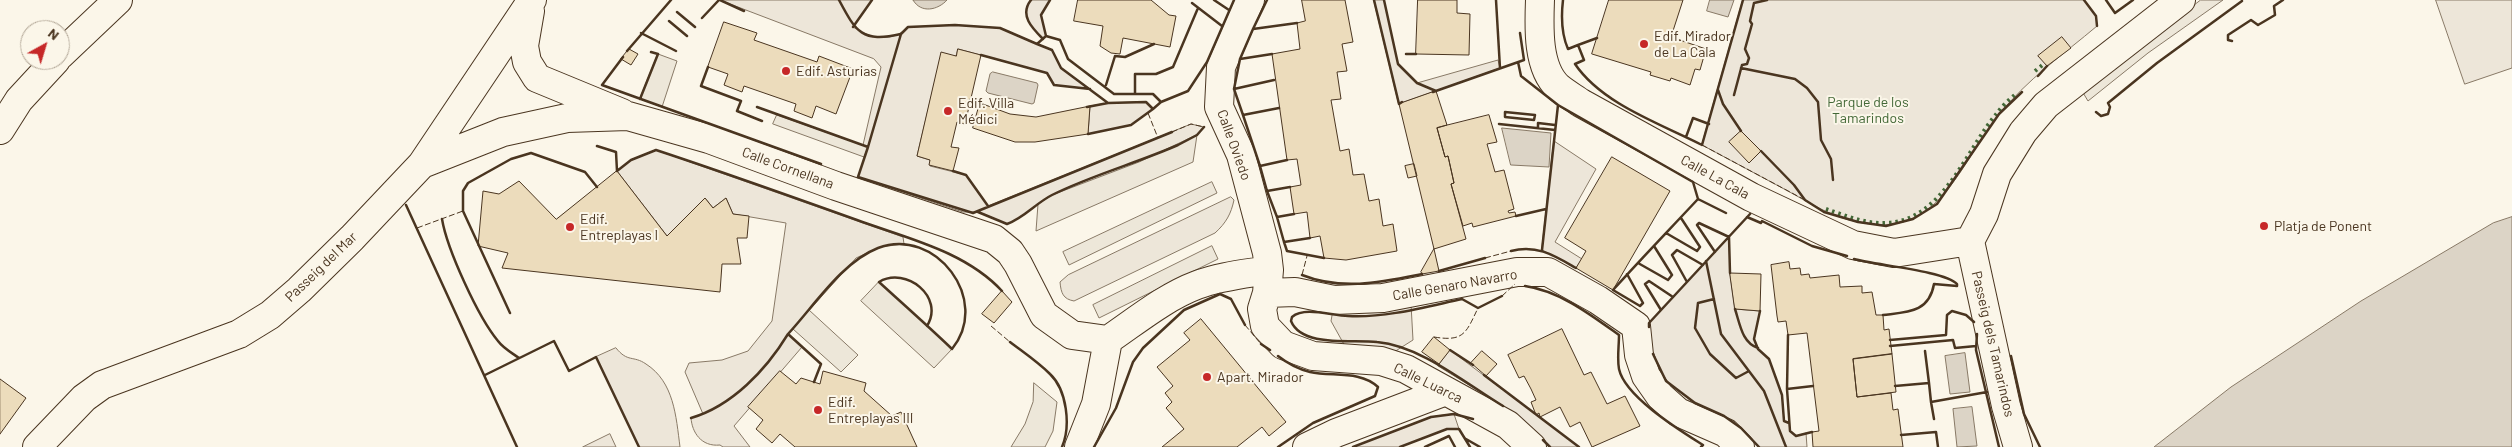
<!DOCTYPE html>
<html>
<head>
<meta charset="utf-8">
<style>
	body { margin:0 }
	#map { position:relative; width:2512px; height:447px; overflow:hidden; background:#fbf6e9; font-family:Barlow,sans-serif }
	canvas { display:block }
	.north { position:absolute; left:20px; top:20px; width:50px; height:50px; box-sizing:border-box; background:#fbf6e9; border:1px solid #b4a999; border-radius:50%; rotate:39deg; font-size:14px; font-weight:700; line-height:20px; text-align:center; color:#4a3520 }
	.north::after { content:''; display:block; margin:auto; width:18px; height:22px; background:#c62828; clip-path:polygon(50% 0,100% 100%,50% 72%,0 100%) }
</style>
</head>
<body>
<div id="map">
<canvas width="2512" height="447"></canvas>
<div class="north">N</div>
</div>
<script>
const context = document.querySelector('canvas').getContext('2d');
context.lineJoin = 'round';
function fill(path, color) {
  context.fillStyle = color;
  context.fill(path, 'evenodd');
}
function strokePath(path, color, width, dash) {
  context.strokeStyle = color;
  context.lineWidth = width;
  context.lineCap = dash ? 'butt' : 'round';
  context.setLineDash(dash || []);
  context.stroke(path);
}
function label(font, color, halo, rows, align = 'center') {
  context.font = font + ' Barlow,sans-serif';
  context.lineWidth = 4;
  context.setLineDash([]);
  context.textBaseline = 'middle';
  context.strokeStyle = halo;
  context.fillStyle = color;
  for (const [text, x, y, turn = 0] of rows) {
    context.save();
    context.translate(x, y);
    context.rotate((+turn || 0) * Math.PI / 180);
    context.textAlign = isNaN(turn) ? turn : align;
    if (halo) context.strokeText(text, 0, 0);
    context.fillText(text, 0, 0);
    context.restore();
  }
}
const green = new Path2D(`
	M720,0H872L853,27C871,39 892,43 908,27L955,25L1000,28L1052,50L1061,68L1090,89L1054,85L1047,73L958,49L956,56L940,60L917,156L930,160V166L966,175L988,206L1191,124L1204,127L1197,135L1178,145C1137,163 1092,175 1052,195C1036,203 1024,218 1007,224L979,212H963L858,177L868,147L863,145L881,67L874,59Z
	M1031,0H1050L1041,15L1046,36L1043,39C1032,28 1019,15 1031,0Z
	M1374,0H1384L1398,64L1417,83L1498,60L1500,68L1399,104Z
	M1743,0H2084L2096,16L2097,26C2064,54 2026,80 1999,115C1958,165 1940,240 1858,222C1831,217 1810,203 1786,190C1758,175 1730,160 1702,145Z
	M2436,0H2512V68L2465,84Z
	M1146,102L1153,109L1131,125L1088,134L1090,106L1108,103Z
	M1554,141L1596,169L1555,242L1582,259L1576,268L1542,250Z
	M656,150L903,237L904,244L880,247L856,258L788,334L802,347L734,426L750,447H723L720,445C701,447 692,432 691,418L703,414L685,372L689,363L722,360L748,351L772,321L786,223L733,214L726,198L713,208L705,198L667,236L617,171L631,160Z
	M1231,197L1234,200C1231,214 1226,223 1215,233L1074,301C1063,299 1061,293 1060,282L1068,275Z
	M1729,237L1730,273L1735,309L1760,311L1754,339L1758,348L1769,359L1782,395L1784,421L1789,423L1790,431L1796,436L1806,433L1807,447H1759L1741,428L1724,416L1695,403L1666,381L1652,354L1649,323Z
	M1411,304L1413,340L1394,352L1346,348L1331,321L1333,310Z
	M616,348C628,363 633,355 646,364C674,382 676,416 680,447H639L596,357Z
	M1450,350L1579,447H1550L1503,406L1438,366Z
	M1454,414L1459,429H1447L1400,447H1353L1431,417Z
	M610,434L616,447H583Z`);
fill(green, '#ede6d9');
strokePath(green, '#887966', 1);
const parking = new Path2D(`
	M2201,0H2223L2148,53L2088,101L2082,91Z
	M658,54L677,61L662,107L640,99Z
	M777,115L868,147L864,157L773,124Z
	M1197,135L1193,162L1036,231L1038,204L1052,195L1139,162Z
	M1212,182L1217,193L1069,265L1063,252Z
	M1212,246L1218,259L1099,318L1093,305Z
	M879,282L952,349L934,368L861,301Z
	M809,310L858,355L841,372L793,329Z
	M1034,383L1057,402L1053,431L1045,447H1011L1025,424L1033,402Z`);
fill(parking, '#ede7d9');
strokePath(parking, '#887966', 1);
const water = new Path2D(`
	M913,0H947C938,10 921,14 913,0Z
	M1710,0H1734L1728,17L1707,11Z
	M993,72L1037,83L1038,85L1034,103L1032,104L988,93L986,91L990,74Z
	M1502,128L1551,133L1549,167L1511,165Z
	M2512,217V447H2154L2231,387L2361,301L2493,223Z
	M1965,353L1970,392L1950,394L1945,356Z
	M1972,407L1977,446L1957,447L1953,409Z`);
fill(water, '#dcd4c6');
strokePath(water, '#887966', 1);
const building = new Path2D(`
	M1078,0H1151L1169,15L1176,16L1170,47L1123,38L1120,54L1111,53L1100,46L1103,26L1074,21Z
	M1302,0H1345L1353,42L1342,44L1347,71L1337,72L1341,99L1331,100L1340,151L1349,149L1353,175L1364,174L1369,201L1379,199L1383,226L1393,224L1397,251L1346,260L1324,258L1320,236L1310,238L1307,212L1294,214L1290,187L1301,185L1297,159L1287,160L1272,54L1300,49L1297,23L1305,21Z
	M1418,0H1457V13L1470,14L1469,55L1416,54Z
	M1609,0H1683L1671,37L1706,49L1700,70L1695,69L1690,85L1671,78L1670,81L1650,75L1651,72L1592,54Z
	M724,22L757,33L754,40L817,62L819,56L853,69L836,114L816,106L812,118L794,111L796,104L744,86L742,92L724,85L728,74L708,67Z
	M2062,37L2071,48L2047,66L2038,56Z
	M629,49L638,54L631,65L621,59Z
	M958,49L981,55L965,124L957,122L951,147L959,148L953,171L929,165L930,160L917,156L941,52L956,56Z
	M1436,91L1447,125L1437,128L1445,157L1448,156L1454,183L1451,184L1466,239L1434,249L1399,104Z
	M980,103L1010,114L1036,117L1090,106L1088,134L1035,142H1015L973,128Z
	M1489,115L1497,142L1487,144L1495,172L1504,170L1514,209L1508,211L1509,213L1515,212L1516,216L1473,227L1472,223L1463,226L1451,184L1454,183L1448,156L1445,157L1437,128Z
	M1741,131L1761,151L1749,163L1729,142Z
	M1612,157L1670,191L1613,290L1576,268L1586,251L1565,238Z
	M1414,164L1417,176L1408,178L1405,166Z
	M617,171L667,236L705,198L713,208L726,198L733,214L749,216L747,238H737L741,264H722L720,292L502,268L508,253L478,246L483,191L499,194L519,181L556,219Z
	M1434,249L1439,271L1422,274L1421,272Z
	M1789,262L1790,269L1800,268L1801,275L1809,274L1810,278L1839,275L1840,287L1862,286V293L1872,292L1876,315H1883L1884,330L1889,329L1892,354L1853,359L1857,397L1891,393L1893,410L1898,409L1903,447H1813L1812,432L1819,431L1807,333L1788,335L1786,321L1778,322L1777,316L1771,265Z
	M1730,273L1761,274L1760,311L1735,309Z
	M1002,291L1012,302L994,323L982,314Z
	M1201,319L1286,422L1269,436L1262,427L1237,447H1162L1184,429L1166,408L1172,402L1165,393L1173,386L1157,367L1190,340L1184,333Z
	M1562,329L1584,375L1591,372L1607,404L1625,396L1640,426L1592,447L1580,422L1570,427L1560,407L1540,417L1539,413L1536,415L1531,402L1536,400L1531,389L1524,376L1519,378L1508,355Z
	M1434,337L1450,350L1439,364L1422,352Z
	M1482,351L1497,364L1486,376L1471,363Z
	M1892,354L1896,392L1857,397L1853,359Z
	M780,371L796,384L801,378L820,384L823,371L866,383L864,391L892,416L901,412L917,447H795L780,434L772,443L756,429L763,420L748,407Z
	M0,379L26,398L0,434Z`);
fill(building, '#ecdcbc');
strokePath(building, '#4a3520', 1);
const minor = new Path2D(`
	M1250,0L1221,67L1219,107L1241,155L1267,253L1269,270L1267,293L1262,309L1265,326L1283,345L1313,356L1381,361L1406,369L1508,425L1532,447
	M1540,0C1539,27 1537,67 1558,87C1565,93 1574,98 1581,103L1751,197L1853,245L1894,253L1970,241
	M530,11L524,46L527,62L537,78L622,113
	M60,55L118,0
	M0,130L19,100L56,60
	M422,164L503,132L567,118L628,116L709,139L836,186L994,239L1010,252L1018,264L1044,315L1072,335L1108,340
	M1970,241L1984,214L1997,174L2023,132L2046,105L2181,0
	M1970,241L2006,406L2018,447
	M1267,293L1295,292L1334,300L1383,298L1517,272H1548L1598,300L1636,326L1639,355L1646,376L1660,396L1678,412L1726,433L1740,447
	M1108,340C1136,321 1165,297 1197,285C1221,276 1245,274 1269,270
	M37,447L84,398L102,385L239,334L270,315L299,290L352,238L422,164L532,0
	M1079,447L1096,404L1108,340
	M1307,447L1336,433L1446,391`);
strokePath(minor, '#4a3520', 30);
strokePath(minor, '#fbf6e9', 28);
strokePath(new Path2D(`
	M2035,71L2045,63
	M1826,209C1844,215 1865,224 1885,223C1943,222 1966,149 1998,112C2003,105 2010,99 2017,93`), '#436837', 4, [2.5, 4]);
strokePath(new Path2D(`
	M1148,113L1158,138
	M1172,132L1191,124L1204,127
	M1702,145L1805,200
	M417,228L463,211
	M1485,258L1511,251
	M1302,275L1307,256
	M1502,296L1515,284
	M1245,325L1261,344
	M991,326L1010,342
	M1434,337C1464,342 1466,333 1478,308`), '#4a3520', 1, [6, 2.5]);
strokePath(new Path2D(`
	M720,0L744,11
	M839,0C856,32 862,43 901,34L868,147
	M1031,0C1019,15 1032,28 1043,39
	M1214,0L1229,10
	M1267,0L1253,29L1297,23
	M1374,0L1399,104L1402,102
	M1384,0L1398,64L1417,83L1436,91
	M1496,0L1500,68
	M1563,0C1561,17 1561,33 1568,49L1578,45L1584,60L1575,64C1602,104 1661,124 1702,145L1743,0
	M2084,0L2096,16L2097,26
	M2106,0L2115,13L2133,0
	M1192,3L1222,26
	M677,12L695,27
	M702,18L719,0
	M669,21L687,36
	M853,27L872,0
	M1253,29L1240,59L1272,54
	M641,33L676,51
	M901,34L908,27L955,25L1000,28L1037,44L1046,36L1041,15L1050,0
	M1046,36L1060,40L1068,59L1114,94H1153L1161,102
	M2232,41L2228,40V35L2251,20L2258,25L2275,15L2274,6L2283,0
	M1037,44L1052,50L1061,68L1108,103
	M1578,45L1597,38
	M627,51L671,0
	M1406,54H1416
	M981,55L1047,73L1054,85L1090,89
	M623,57L602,85L821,164
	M1240,59L1234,89L1274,80
	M1518,62L1521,76L1558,105L1542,250
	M708,67L701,86L741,101L737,111L762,121
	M1741,68L1795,79L1807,88L1818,102L1821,140L1831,159L1833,180
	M2038,76L2047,66
	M1106,85L1115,56L1125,57L1154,44
	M1234,89L1243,115L1279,108
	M1718,90L1723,104L1741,131
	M1433,92L1524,60L1520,33
	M1135,94V74H1156L1173,67L1198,8
	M1734,95L1742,65L1747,64L1749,58L1745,49L1752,24L1750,21L1754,3L1767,0
	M640,99L658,54L651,52
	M970,100L982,104
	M1558,105L1693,182L1698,199
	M757,107L868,147L858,177L973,213L1172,132
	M1087,107L1108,103L1146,102L1153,109L1161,102L1188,91L1207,62L1234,0
	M1505,112L1535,115L1534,120L1505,117Z
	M2096,112L2101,116L2108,114L2110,107L2108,103L2157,63L2242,1
	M1243,115L1260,166L1287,160
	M1499,124L1555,130
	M1538,128V123L1555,125
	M1088,134L1131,125L1153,109
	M1686,137L1693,118L1709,124
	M597,146L616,152L617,171L631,160L656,150C723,172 790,196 857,220C906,238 965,251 1002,291
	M1761,151L1794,185L1805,200L1824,212L1858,222L1886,226L1913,219L1937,204L1999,114L2022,92
	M1260,166L1267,191L1290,187
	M953,171L966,175L988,206
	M1267,191L1277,217L1294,214
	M406,205L517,447
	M978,212L1007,224C1024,218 1036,203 1052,195C1092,175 1137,163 1178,145L1197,135L1204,127
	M1516,216L1546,209
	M1277,217L1284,242L1310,238
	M1747,217L1761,223L1762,221L1812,246L1847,256
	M442,219C447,249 478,317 498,341C503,348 512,353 519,358
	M1666,233L1697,251L1700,247L1681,218
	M1284,242L1287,251L1324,258
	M1511,251C1537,244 1555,256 1576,268
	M1715,252L1697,225L1699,223L1729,237L1730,273
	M1854,259C1875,265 1945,271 1957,284V286L1934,284C1929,313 1907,312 1883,315
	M1706,261L1721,334L1764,391L1786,447
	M1638,263L1668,280L1672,275L1654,246
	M1439,271L1485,258
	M1627,274L1643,303L1640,306L1613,290C1641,259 1670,229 1698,199L1726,213
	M1302,275C1342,291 1382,282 1422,274
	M1687,282L1672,255L1677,250L1703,265
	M1525,286C1560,291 1591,315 1619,335C1619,346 1617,359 1619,369C1625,397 1681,431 1703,445L1701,447
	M1502,296L1478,308L1462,299C1425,307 1386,318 1348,316C1332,316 1305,306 1292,317L1291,321C1302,348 1353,339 1377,342C1421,346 1465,383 1503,406
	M1714,299L1698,303L1695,328L1710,354L1736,378L1749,371
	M1735,309C1740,324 1742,343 1758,348
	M1661,310L1645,284L1649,281L1673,297
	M1760,311L1754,339L1758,349L1769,359L1782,395L1784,421L1789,423
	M510,313L463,211V191L468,183L511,159L531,153L585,172L597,187
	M1649,327V323L1750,214
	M1977,334L1976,350L1999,447
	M1788,335L1787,389L1813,386
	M1890,340L1946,335L1947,315L1952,311L1966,315L1974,322
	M1010,342C1023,352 1038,362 1050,374C1067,390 1071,426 1062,447
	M1261,344L1270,350
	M1890,346L1953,340L1955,348L1976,346
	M1450,350L1473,365
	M1925,351L1929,383
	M1653,354L1666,381L1695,403L1724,416L1741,428L1759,447
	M2011,356L2024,414L2040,447
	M485,375L554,341L569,371L596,357L639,447
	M1484,375L1579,447
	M814,382L821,364L788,334C814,306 842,262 878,248C935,226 992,300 952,349C928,326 903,304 879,282C906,266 945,297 927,326
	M1895,386L1929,383L1931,402L1987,392
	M1787,389L1790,431L1796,436L1812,432
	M1931,402L1934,419
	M691,418C732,406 766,370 788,334
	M1901,435L1936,432L1938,447
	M1466,439L1480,447
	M1543,440L1550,447
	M1094,447L1116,408L1133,362L1143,348L1184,310L1220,294L1231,299L1245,325
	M1278,447L1313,423L1375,396L1378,387C1360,370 1332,377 1310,372C1298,369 1287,363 1278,356
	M1353,447L1431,417L1454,414L1473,419
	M1400,447L1447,429H1459L1470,447
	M1425,447L1449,436L1455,447`), '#4a3520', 2.5);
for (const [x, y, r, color] of [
	[1644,44,5,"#c62828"],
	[786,71,5,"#c62828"],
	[948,111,5,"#c62828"],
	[2264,226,5,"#c62828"],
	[570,227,5,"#c62828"],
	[1207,377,5,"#c62828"],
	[818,410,5,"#c62828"]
]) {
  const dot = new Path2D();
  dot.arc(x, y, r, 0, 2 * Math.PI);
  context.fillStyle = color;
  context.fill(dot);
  strokePath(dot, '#fbf6e9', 2);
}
label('14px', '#4a3520', '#fbf6e9', [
	["Edif. Mirador",1654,36],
	["de La Cala",1654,52],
	["Edif. Asturias",796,71],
	["Edif. Villa",958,103],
	["Médici",958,119],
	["Edif.",580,219],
	["Entreplayas I",580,235],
	["Platja de Ponent",2274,226],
	["Apart. Mirador",1217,377],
	["Edif.",828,402],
	["Entreplayas III",828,418]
], 'left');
label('14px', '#436837', '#fbf6e9', [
	["Parque de los",1868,102],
	["Tamarindos",1868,118]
]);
label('14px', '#4a3520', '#fbf6e9', [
	["Calle Oviedo",1234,145,70],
	["Calle Cornellana",788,168,20],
	["Calle La Cala",1715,177,29],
	["Passeig del Mar",321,267,-44],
	["Calle Genaro Navarro",1455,285,-10],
	["Passeig dels Tamarindos",1993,344,77],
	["Calle Luarca",1428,383,26]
]);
</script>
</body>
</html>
